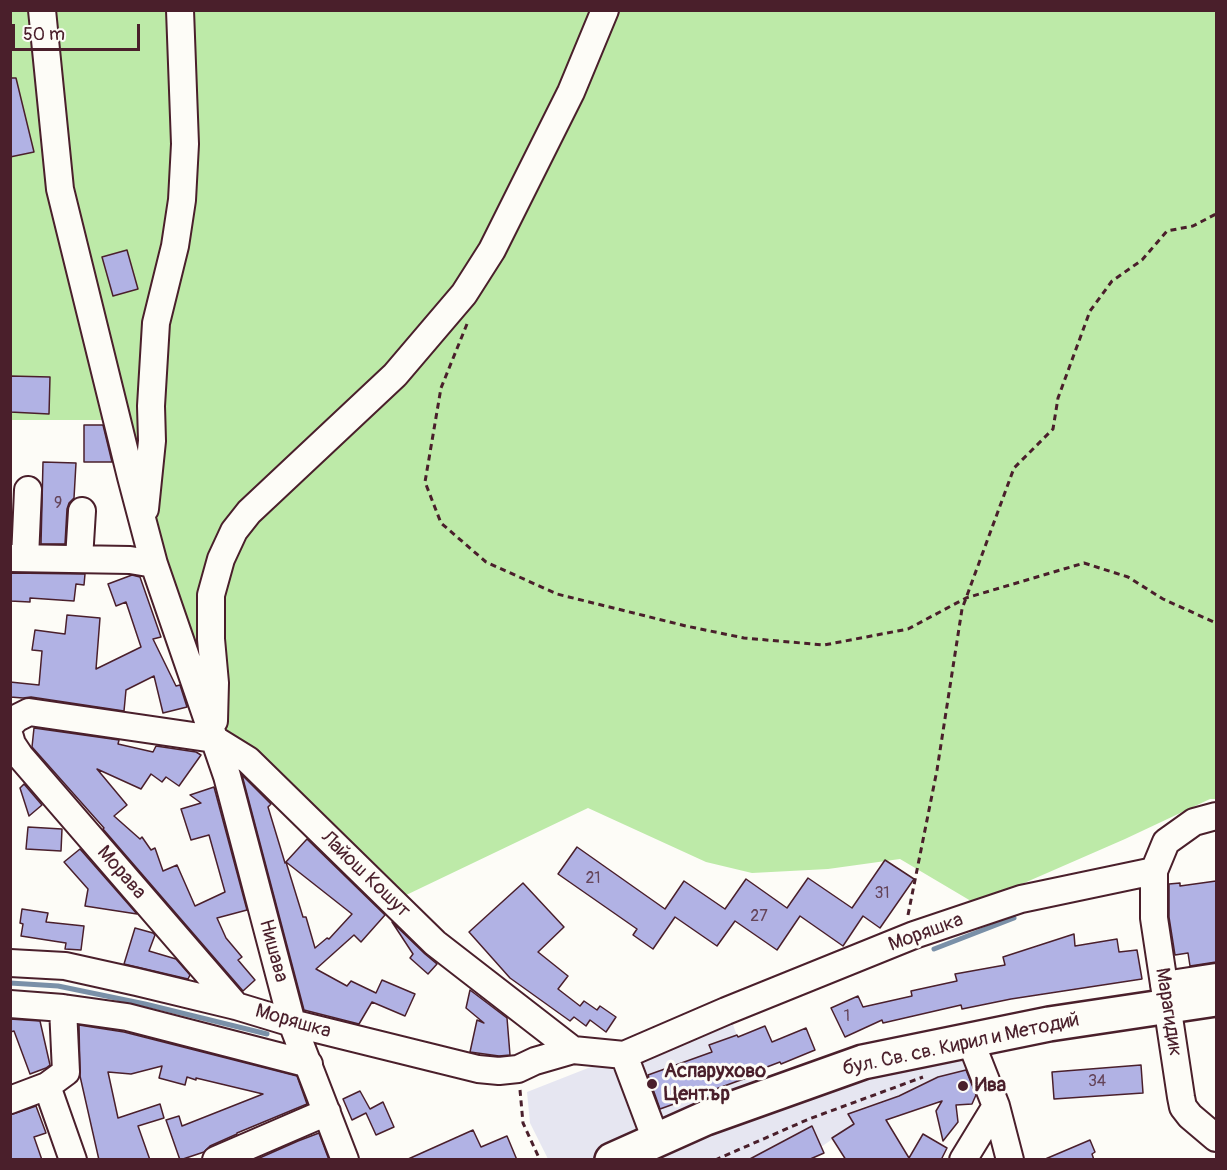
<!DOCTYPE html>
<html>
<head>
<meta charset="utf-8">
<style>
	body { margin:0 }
	#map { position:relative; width:1227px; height:1170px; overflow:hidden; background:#fdfcf7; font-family:Pangolin,sans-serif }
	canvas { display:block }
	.frame { position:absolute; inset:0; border:12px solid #4a1f2b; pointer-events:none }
	.scale { position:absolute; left:12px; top:24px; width:128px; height:27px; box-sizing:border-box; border:3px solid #4a1f2b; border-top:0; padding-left:8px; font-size:18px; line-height:21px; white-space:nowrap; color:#4a1f2b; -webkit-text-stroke:4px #fdfcf7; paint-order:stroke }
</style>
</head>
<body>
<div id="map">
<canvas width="1227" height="1170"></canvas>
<div class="frame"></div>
<div class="scale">50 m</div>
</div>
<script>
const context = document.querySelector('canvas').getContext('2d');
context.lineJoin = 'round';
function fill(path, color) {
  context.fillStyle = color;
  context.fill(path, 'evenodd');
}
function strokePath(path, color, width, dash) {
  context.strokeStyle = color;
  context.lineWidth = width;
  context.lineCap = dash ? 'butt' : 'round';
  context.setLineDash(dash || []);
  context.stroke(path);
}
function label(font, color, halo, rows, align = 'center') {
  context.font = font + ' Pangolin,sans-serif';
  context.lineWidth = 6;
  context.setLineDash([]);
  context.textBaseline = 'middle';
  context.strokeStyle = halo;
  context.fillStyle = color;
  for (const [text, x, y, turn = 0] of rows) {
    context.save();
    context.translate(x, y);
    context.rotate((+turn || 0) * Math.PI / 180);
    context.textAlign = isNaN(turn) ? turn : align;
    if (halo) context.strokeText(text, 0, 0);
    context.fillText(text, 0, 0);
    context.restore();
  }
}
fill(new Path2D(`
	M732,1022L752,1076L765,1105L967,1048L971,1069L938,1077L899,1096L858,1109L848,1115L854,1124L821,1147L812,1126L747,1160L548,1159L530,1123L527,1092L606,1061Z`), '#e6e6f1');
fill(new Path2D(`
	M10,11H1216V799H1210L1125,839L976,904L900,859L828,869L752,873L706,862L588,808L402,897L217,733L150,525L129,420H11Z`), '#bdeaa8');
strokePath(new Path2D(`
	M934,949L1014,918
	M10,983L58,986L145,1004L267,1034`), '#7a90a8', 5);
const building = new Path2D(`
	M10,78H16L34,152L10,157Z
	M127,250L138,289L113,296L102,257Z
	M10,376L50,377L49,414L10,412Z
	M84,425H103L112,462H84Z
	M43,462L76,463L74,498L69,503L67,509L65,544H41Z
	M10,573L85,574L84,585L76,584L74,601L30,598V602L10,601Z
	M132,575L140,577L161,637L153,639L176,686L180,685L187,707L163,713L154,676L126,690L124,711L31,697L23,698L10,697V682L39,685L42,651L32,650L35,630L65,634L67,615L100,618L96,669L141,647L126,602L116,606L108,584Z
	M34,728L119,740L118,744L153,752L156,746L196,752L201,755L179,786L166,777L162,782L151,774L141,789L97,769L127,805L114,816L140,839L142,837L151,850L155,848L163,871L177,865L195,906L225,892L209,835L191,840L181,809L201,803L190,795L214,787L247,910L217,918L226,938L242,957L238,960L255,980L243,991L103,829L104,828L32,747Z
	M242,775L271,804L268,807L285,863L307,839L385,915L361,942L354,935L316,969L347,986L351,981L376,993L382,980L415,994L405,1016L372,1002L359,1024L304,1010ZM286,862L352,914L329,939L327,938L315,948L306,917H303Z
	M24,784L42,805L29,816L20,788Z
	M28,827L62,829L61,851L26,849Z
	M577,847L665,909L684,881L725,909L746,879L787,908L808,878L852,908L885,860L914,879L880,928L863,916L843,946L800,916L777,950L735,921L717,946L675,917L653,949L633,935L637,929L558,874Z
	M80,849L137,914L85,906L88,889L64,862Z
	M1216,881V962L1190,966L1188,953L1175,955L1169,917V884L1180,883V886Z
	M523,883L564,927L538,952L568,976L558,989L580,1006L584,1001L597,1010L600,1006L616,1017L606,1032L590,1020L586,1026L574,1017L570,1021L510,978L469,932Z
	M22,909L48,913L46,922L84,926L81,950L65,949L66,943L21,936L23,924L20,923Z
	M392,922L425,954L437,964L428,974L410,958L413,954Z
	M135,928L153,933L155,935L149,951L176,959L190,975L188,979L124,964Z
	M1074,934L1075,946L1117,939L1119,952L1137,950L1142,979L1011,999L962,1009L961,1005L883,1023L882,1020L845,1037L831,1008L858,996L863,1007L912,996L911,991L957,981L955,974L1005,965L1003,957Z
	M470,990L507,1018L510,1055L499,1056L470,1052L477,1020L484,1023L466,1008Z
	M10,1019L40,1021L50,1065L46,1068L30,1074L14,1031L10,1032Z
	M79,1025L124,1032L297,1076L307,1104L237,1133V1134L210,1146L204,1152L180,1160L166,1120L179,1116L182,1126L263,1094L196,1078V1080L187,1077L185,1085L159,1078L162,1066L131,1074L108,1072L118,1118L160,1104L164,1118L138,1126L150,1160H99L80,1076Z
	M765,1026L772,1042L806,1028L815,1050L781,1064L780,1062L751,1073L752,1076L660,1109L648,1075L712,1052L709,1045L737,1035L738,1037Z
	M1141,1065L1143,1093L1054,1099L1052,1072Z
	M966,1070L976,1095L972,1104L956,1105L958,1122L943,1141L936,1111L942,1101L886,1120L909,1158L923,1134L947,1148L941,1160H846L832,1138L854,1124L848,1114L899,1096L938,1077Z
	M360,1091L370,1109L383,1102L394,1127L376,1135L366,1113L352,1120L343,1099Z
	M36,1106L46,1133L34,1137L42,1160H10V1115Z
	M812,1126L824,1153L808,1160H748Z
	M473,1130L481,1147L507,1136L517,1160H406Z
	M319,1133L329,1160H255L298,1141Z
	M1090,1140L1095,1152L1092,1154L1094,1160H1043Z`);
fill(building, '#b1b2e4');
strokePath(building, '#4a1f2b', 1.5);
const minor = new Path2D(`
	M42,10L60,189L131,477L154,564L227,776L292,1023L345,1160
	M145,509L152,441L151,406L156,323L175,246L182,200L185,144L180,10
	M10,558L130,560L154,564
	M25,558L28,490
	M79,559L82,511
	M214,721L215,683L211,639V595L221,559L234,531L249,512L395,375L464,294L492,250L571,92L605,10
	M10,725L17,718L29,712L214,739L248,760L435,943L573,1050L624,1055L726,1011L914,935L1021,899L1154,871L1166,842L1194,822L1216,816
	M10,737L12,744L20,756L236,1006
	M1154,871V918L1181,1097L1183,1107L1190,1116L1216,1138
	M10,963L65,966L137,982L236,1006L292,1023L478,1069L499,1071L518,1069L535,1061L573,1050
	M1164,985L1216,977
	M10,1004L63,1008L127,1017L309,1064
	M970,1040L996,1106L1010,1160
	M624,1055L656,1140
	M47,1086L73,1160
	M10,1100L47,1086L66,1072L63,1008
	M216,1160L327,1112
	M963,1160L996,1106`);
const major = new Path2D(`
	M612,1160L706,1118L863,1062L1049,1024L1216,999`);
strokePath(minor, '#4a1f2b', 30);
strokePath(major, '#4a1f2b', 38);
strokePath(new Path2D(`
	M467,324L441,388L425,482L441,523L486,562L557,594L686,626L744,638L824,645L908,629L966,598L1084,563L1128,577L1163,599L1216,623
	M908,915L937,770L962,609L1014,468L1053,429L1058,398L1090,311L1112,281L1142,260L1167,231L1193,226L1216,214
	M520,1090L523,1123L540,1160
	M715,1160L809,1119L923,1077`), '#4a1f2b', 3, [6, 4.5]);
strokePath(minor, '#fdfcf7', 26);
strokePath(major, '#fdfcf7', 33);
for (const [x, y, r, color] of [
	[652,1084,6,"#4a1f2b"],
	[963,1086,6,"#4a1f2b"]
]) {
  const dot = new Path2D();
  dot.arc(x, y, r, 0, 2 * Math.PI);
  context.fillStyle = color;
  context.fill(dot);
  strokePath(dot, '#fdfcf7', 2);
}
label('16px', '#644459', null, [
	["9",58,504],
	["21",593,879],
	["31",882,894],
	["27",759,917],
	["1",847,1017],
	["34",1097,1082]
]);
label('20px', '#4a1f2b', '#fdfcf7', [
	["Морава",121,873,49],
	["Лайош Кошут",365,875,44],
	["Моряшка",926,933,-20],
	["Нишава",273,951,75],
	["Марагидик",1168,1012,81],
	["Моряшка",293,1022,16],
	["бул. Св. св. Кирил и Методий",961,1045,-12]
]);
label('bold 20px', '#4a1f2b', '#fdfcf7', [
	["Аспарухово",664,1072],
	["Център",664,1095],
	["Ива",975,1086]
], 'left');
</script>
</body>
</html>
